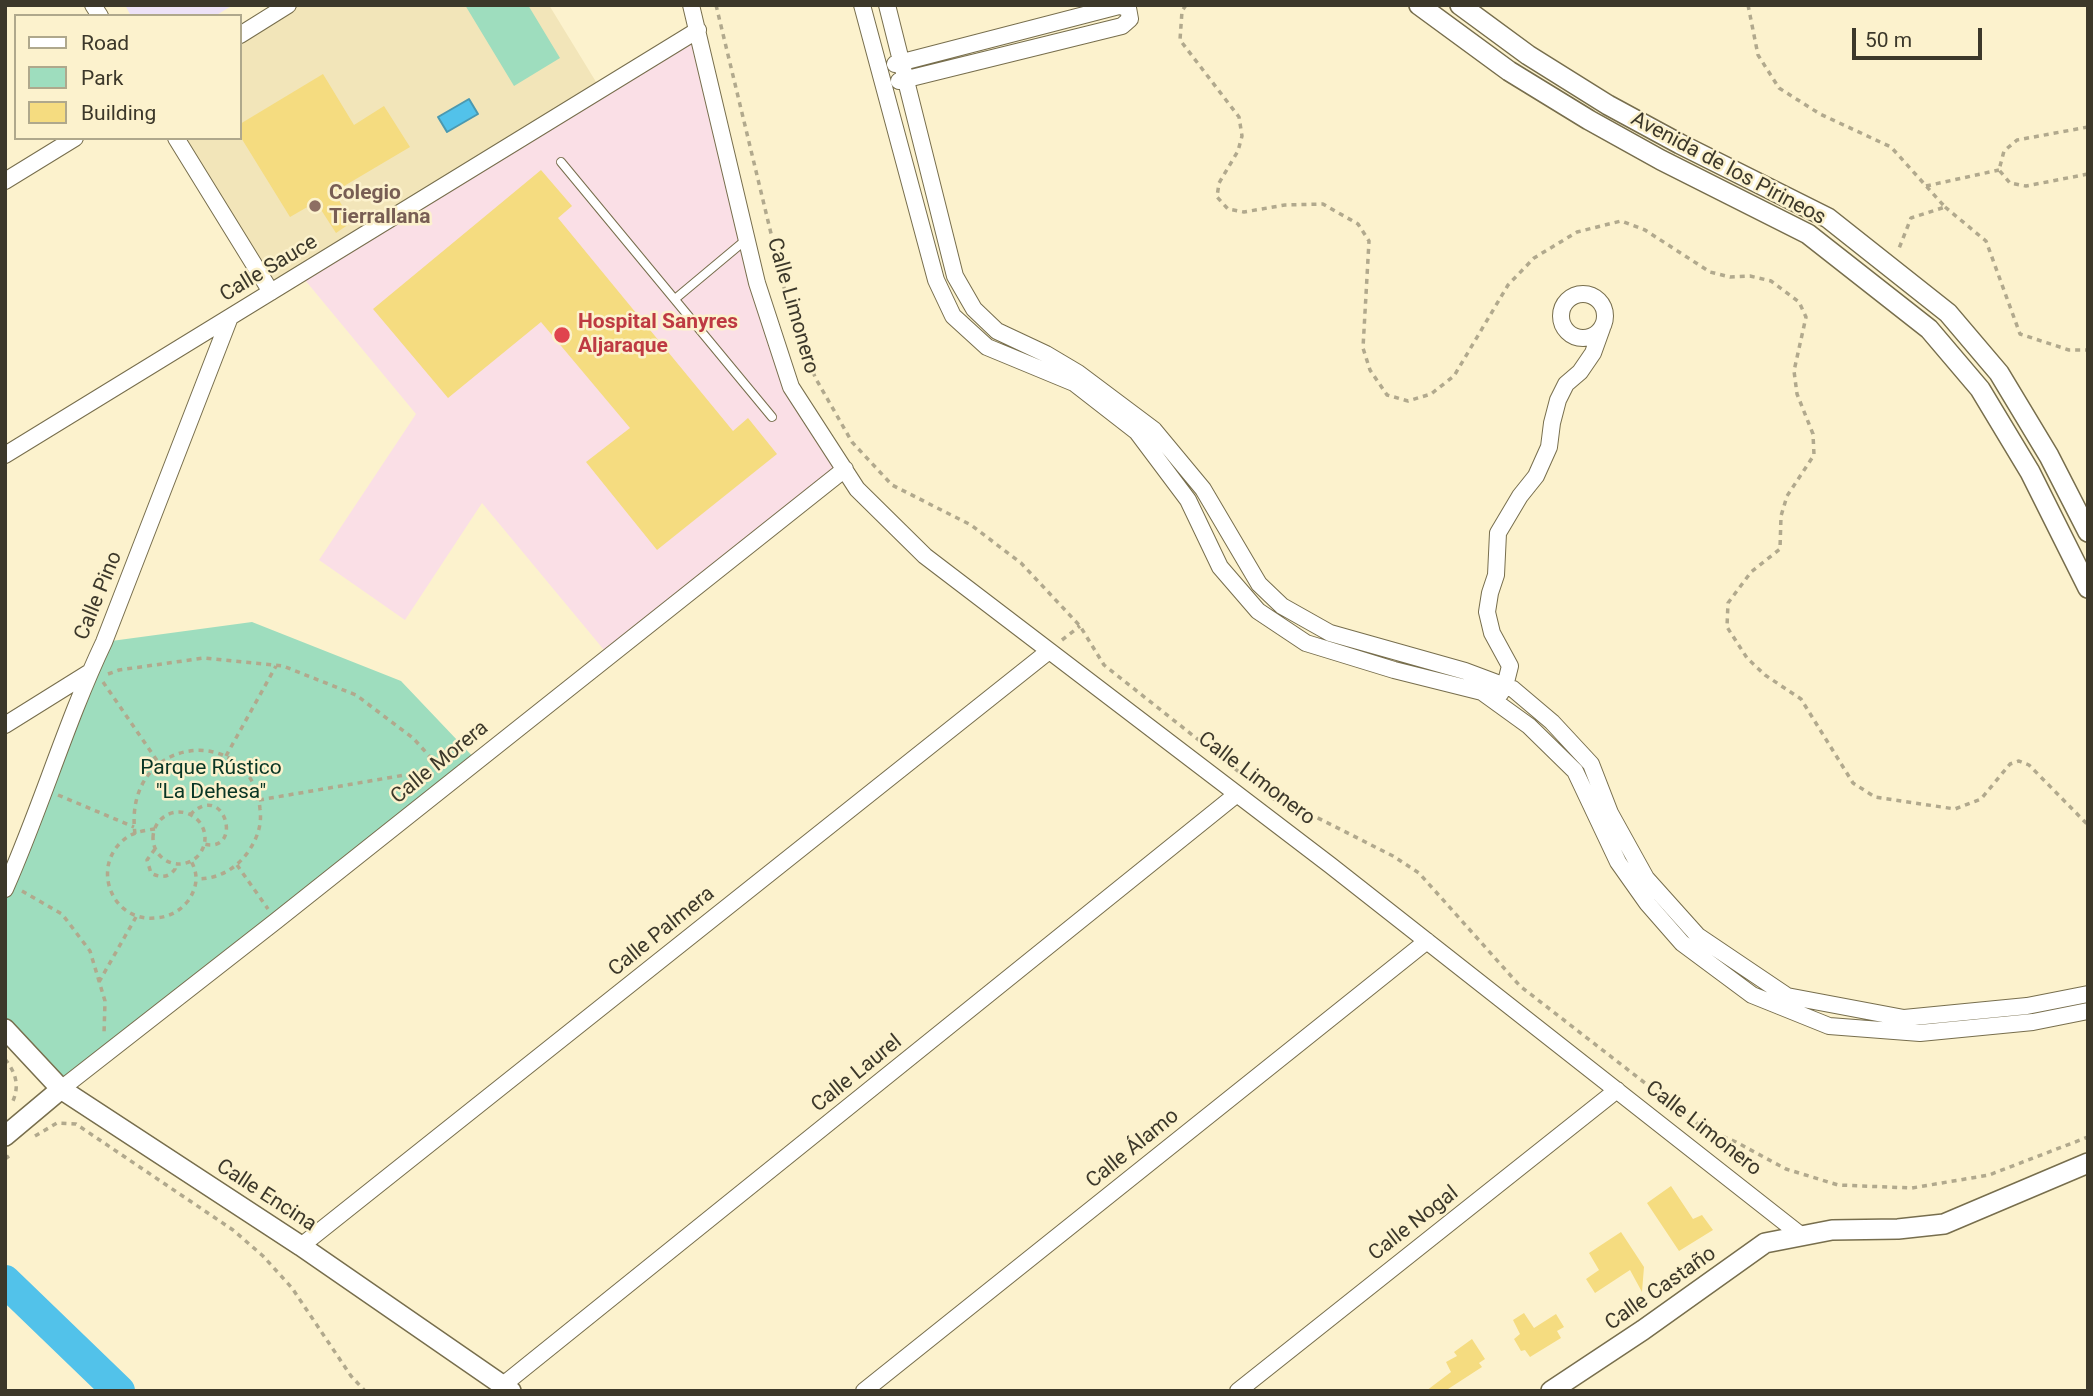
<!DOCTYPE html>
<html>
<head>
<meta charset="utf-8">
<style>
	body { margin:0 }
	#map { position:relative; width:2093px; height:1396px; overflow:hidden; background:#fcf2cd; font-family:Roboto,sans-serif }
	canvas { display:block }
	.frame { position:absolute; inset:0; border:7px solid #3c382a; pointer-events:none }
	.legend { position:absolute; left:14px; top:14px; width:228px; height:126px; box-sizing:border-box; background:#fcf2cd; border:2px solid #afa88c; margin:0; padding:9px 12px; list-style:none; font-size:21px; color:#3c382a }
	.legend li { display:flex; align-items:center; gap:14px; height:35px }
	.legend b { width:35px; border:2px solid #afa88c }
	.scale { position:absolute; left:1852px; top:28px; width:130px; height:32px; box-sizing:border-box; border:4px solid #3c382a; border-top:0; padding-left:9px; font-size:21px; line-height:24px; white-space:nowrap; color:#3c382a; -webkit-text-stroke:5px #fcf2cd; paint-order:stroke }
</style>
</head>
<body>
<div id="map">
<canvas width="2093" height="1396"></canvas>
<div class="frame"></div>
<ul class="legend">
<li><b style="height:9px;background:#fff"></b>Road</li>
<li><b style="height:19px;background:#9eddbe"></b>Park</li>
<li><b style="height:19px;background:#f5dc80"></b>Building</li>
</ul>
<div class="scale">50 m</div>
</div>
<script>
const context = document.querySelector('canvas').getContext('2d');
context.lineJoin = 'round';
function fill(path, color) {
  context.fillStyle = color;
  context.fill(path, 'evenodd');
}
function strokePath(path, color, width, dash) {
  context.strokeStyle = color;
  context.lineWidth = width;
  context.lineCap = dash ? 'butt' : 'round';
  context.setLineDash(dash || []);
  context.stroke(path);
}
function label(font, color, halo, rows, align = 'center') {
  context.font = font + ' Roboto,sans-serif';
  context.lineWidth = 5;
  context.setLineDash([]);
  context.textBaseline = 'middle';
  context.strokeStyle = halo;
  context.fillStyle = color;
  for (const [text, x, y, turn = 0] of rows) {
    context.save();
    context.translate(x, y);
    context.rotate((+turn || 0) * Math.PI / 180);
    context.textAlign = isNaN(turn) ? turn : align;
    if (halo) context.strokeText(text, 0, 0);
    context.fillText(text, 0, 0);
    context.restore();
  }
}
fill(new Path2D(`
	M125,5H233L215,16H131Z`), '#ede2f7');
fill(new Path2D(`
	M288,5H549L601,90L271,292L176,138H240V35Z`), '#f2e5b9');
fill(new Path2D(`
	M698,30L791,387L845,469L609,656L482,503L405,620L319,560L416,414L300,274Z`), '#fadfe6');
fill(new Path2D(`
	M465,5H528L560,58L514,86Z
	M252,622L401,681L477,761L61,1089L5,1029V889L104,642Z`), '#9eddbe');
const water = new Path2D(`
	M469,99L478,114L447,132L438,117Z`);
fill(water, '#52c2ea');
strokePath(water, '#4b99b0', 2);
strokePath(new Path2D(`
	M5,1281L119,1391`), '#52c2ea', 32);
fill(new Path2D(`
	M323,74L354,125L384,106L410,147L334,192L352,222L336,233L316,202L290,217L240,136V124Z
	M541,170L572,206L558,218L733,431L748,418L777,454L657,550L586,462L630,428L541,322L448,398L373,309Z
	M1671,1186L1693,1219L1702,1215L1713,1230L1679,1251L1647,1203Z
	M1621,1232L1644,1267L1642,1292L1630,1270L1595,1293L1586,1279L1599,1270L1589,1253Z
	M1524,1313L1534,1328L1556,1314L1564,1327L1557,1331L1561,1338L1530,1357L1525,1350L1521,1351L1514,1339L1520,1334L1513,1320Z
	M1472,1339L1485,1359L1479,1363L1482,1367L1445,1391H1426L1451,1372L1446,1362L1457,1356L1454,1352Z`), '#f5dc80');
const service = new Path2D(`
	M561,162L772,417
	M675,299L748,238`);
const minor = new Path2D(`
	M93,5L100,16
	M691,5L757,283L791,387L857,489L925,556L1330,865L1802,1236
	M862,5L936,280L953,316L987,347L1074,383L1137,432L1188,500L1220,567L1258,611L1306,643L1394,670L1482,692L1529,726L1575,771L1618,862L1647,903L1682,943L1752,995L1829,1026L1920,1033L2033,1022L2088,1011
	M887,5L955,276L974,309L997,331L1046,354L1078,373L1154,430L1203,489L1259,584L1282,606L1330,633L1465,671L1513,689L1552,722L1591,764L1610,813L1646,878L1698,936L1787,996L1904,1018L2027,1006L2088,994
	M240,35L288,5
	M895,64L1119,6L1128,8L1130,19L1122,26L899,81
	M176,138L271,292
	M5,181L75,138
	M1561 316a22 22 0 1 1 44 0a22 22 0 1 1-44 0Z
	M5,455L698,30
	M1500,694L1505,686L1510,666L1492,633L1487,612L1490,593L1496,575L1498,533L1520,496L1536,476L1549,447L1552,423L1558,400L1566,384L1580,372L1593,353L1602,328
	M5,725L90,672
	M5,889C41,808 66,722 104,642L230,317
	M61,1089L276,921L845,469
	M301,1246L1049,651
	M503,1385L1237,794
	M864,1391L1427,941
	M1238,1391L1617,1090`);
const tertiary = new Path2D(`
	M1419,5L1509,71L1589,120L1661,160L1808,234L1929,329L1980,389L2030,472L2088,588
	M1460,5L1528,55L1608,105L1680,144L1828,218L1948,313L1999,373L2049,456L2088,532
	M5,1029L61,1089L301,1246L511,1391
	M5,1136L61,1089
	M1551,1391L1643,1330L1765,1243L1832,1230L1898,1229L1944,1224L2088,1163`);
strokePath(service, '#776e4d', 10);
strokePath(minor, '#776e4d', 18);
strokePath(tertiary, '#776e4d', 22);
strokePath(new Path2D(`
	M716,5L794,329L816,379L852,442L892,485L971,525L1021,563L1080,626L1104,665L1258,787
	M1186,5L1182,11L1180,40L1239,117L1242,136L1238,151L1219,183L1217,197L1228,209L1244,212L1285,205L1323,204L1358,224L1369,241L1363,348L1370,370L1387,395L1408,401L1431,394L1454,376L1508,285L1534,258L1577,232L1621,221L1645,230L1710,272L1730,277L1750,276L1771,281L1799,302L1806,317L1794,371L1797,394L1813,434L1814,455L1787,496L1781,516L1780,549L1751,572L1728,603L1727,627L1747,658L1765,675L1801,699L1853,783L1875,797L1955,809L1981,799L2010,764L2019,761L2029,765L2088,825
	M1748,5L1758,55L1779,88L1820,114L1891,147L1945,207L1911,218L1898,251
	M2088,127L2017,140L2004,151L1999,170L2010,183L2026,186L2088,174
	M1926,186L1999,170
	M1945,207L1986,241L2020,334L2069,350H2088
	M1062,640L1080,626
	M108,674L119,670L204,658L283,666L356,695L413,738L442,770
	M103,682L158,762
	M226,756L276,666
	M58,795L134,827
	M1272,798L1294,810L1316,817L1393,856L1419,873L1520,986L1703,1128L1736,1142L1786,1169L1838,1185L1912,1188L1989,1175L2088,1137
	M259,800L440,769
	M153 838a26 26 0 1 1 52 0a26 26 0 1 1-52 0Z
	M190,815C225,779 244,854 204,844
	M155,829C146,830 136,832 129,836C89,861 109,922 155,918C169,917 179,912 188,901C197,888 199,875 191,861
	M135,834C122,733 252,722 260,809C262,824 258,836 250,849C238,868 219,879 197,879
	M155,849L147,860L151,873C160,878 169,878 175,869V864
	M237,865L268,909
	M22,891L62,914L90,951L105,1001L104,1034
	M99,982L136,917
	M5,1059C17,1074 20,1088 11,1105
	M35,1136L57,1123L76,1124L233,1230L263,1256L292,1288L351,1376L365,1391
	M5,1159L13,1153`), '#b1a98d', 3.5, [5, 5]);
strokePath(service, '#fff', 8);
strokePath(minor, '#fff', 16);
strokePath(tertiary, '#fff', 19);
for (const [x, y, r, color] of [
	[315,206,7,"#8d6e63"],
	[562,335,9,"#e0444e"]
]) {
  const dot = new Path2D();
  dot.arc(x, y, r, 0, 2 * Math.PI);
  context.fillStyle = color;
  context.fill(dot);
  strokePath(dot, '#fcf2cd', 2.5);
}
label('21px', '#3c382a', '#fcf2cd', [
	["Avenida de los Pirineos",1728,169,28],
	["Calle Sauce",269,269,-31],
	["Calle Limonero",792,306,74],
	["Calle Pino",99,596,-68],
	["Calle Morera",440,763,-39],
	["Calle Limonero",1256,779,37],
	["Calle Palmera",662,932,-39],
	["Calle Laurel",857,1074,-39],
	["Calle Limonero",1703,1129,38],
	["Calle Álamo",1133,1149,-39],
	["Calle Encina",266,1196,33],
	["Calle Nogal",1414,1224,-38],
	["Calle Castaño",1661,1289,-35]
]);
label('bold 21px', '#785e54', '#fcf2cd', [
	["Colegio",329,194],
	["Tierrallana",329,218]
], 'left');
label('bold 21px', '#be3a42', '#fcf2cd', [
	["Hospital Sanyres",578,323],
	["Aljaraque",578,347]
], 'left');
label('21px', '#093625', '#fcf2cd', [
	["Parque Rústico",211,769],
	["\"La Dehesa\"",211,793]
]);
</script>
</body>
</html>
